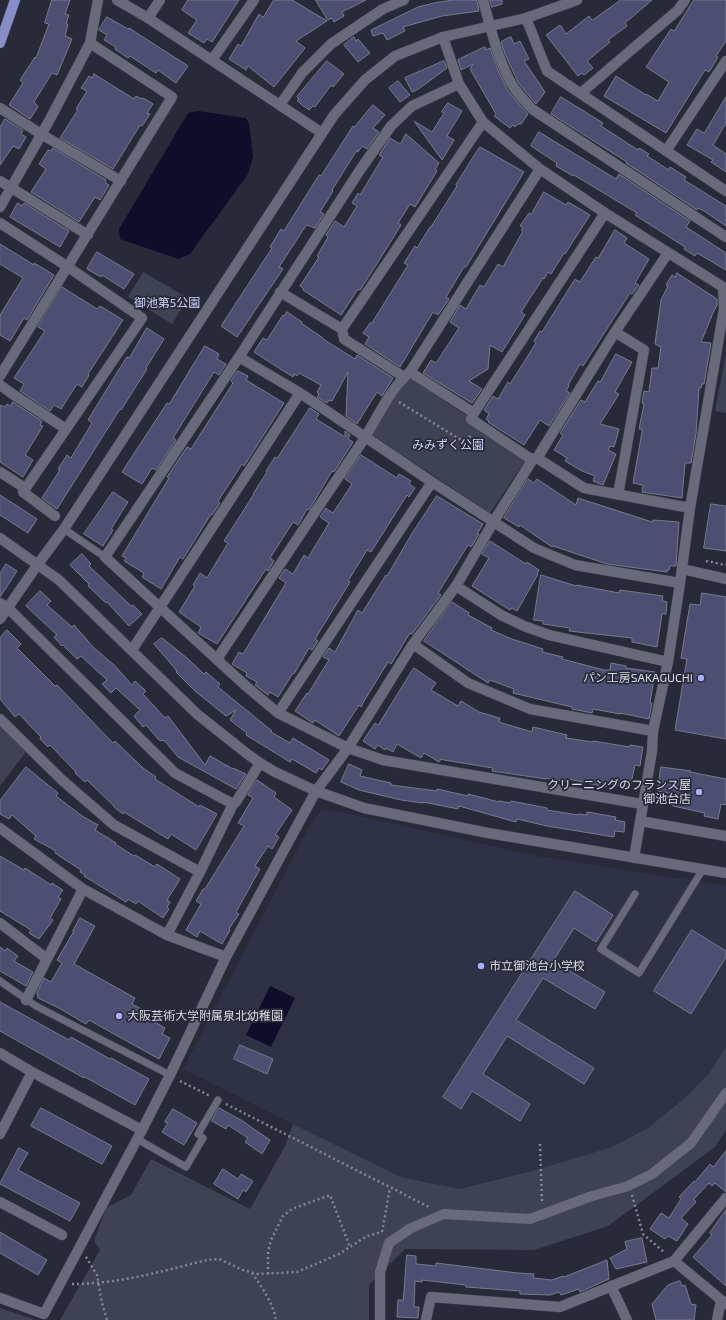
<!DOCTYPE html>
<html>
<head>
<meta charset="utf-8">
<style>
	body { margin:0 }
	canvas { display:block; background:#282a39 }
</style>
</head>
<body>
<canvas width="726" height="1320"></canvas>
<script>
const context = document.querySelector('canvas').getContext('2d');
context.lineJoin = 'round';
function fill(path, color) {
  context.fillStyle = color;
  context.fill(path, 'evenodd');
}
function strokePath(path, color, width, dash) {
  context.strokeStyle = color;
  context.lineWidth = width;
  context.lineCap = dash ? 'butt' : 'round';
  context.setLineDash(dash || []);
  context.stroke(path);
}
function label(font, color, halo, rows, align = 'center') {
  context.font = font + ' "Exo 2","Noto Sans JP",sans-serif';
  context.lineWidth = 3.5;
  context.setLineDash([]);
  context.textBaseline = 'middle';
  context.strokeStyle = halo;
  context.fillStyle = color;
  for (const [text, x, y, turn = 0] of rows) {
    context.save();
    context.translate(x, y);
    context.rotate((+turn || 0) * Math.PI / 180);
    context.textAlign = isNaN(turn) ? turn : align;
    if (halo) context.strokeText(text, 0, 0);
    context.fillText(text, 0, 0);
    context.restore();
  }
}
fill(new Path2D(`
	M321,810L338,811L530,855L726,886V1047L710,1072L686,1097L648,1128L612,1147L532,1171L459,1189L400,1178L183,1069L309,827Z`), '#2f3146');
fill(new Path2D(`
	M143,272L188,298L172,324L128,297Z
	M726,354V413L715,411Z
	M407,376L528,457L490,513L369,433Z
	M0,726L26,752L0,786Z
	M726,1047V1130L715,1147L608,1226L534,1250L405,1249L369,1285V1320H60L100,1250L94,1241L106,1208L131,1195L151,1159L250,1209L285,1146L293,1124L400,1177L459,1189L532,1171L612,1147L648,1128L686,1097L710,1072Z
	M0,1308L36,1320H0Z`), '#3f4155');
fill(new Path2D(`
	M198,111L246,118L249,123L253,157L248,174L190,254L178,259L120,239L119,229L188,113Z
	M270,986L295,998L271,1047L246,1035Z`), '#0e0d2a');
const building = new Path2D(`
	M52,0H70L65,14L69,15L66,24H68L65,36L72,39L57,75L52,73L34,102L38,107L30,119L9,105L23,83L20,80L35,57L36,58L49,24L45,23Z
	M188,0H239L212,42L207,39L204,43L188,33L197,20L182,10Z
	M274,0H292L327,21L296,41L305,48L274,87L248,66L246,70L229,59L238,44L241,46L259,14L263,17Z
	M316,0H366L342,12L344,16L334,22L332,18L328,20Z
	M453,0H477L479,11L442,16L403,27L405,31L387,40L383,33L373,36L371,30L418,7L434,3Z
	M490,0H502V4L492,7Z
	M621,0H652L625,23L627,26L608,40L610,42L587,61L593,68L584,75L582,73L578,76L546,35L560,25L566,34L589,16L592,20Z
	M694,0H726V41L716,56L718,57L709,72L705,70L666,133L604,96L616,76L646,95V94L658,101L669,82L646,67L671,29L674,31Z
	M107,17L128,29L129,28L188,66L176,83L158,70L156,73L130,56L128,58L115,49L116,47L104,40L107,35L99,30Z
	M354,37L356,41L358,39L370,53L358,62L344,45Z
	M511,37L514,44L520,41L529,59L524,61L545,92L536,104L519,84L505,54L501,42Z
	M485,47L486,50L490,48L498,70L508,91L528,114L521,124H518L515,127L513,125L510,128L494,116L496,114L470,69L473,64L461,70L458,60Z
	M327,61L344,74L333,87L331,85L315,107L313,106L309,110L297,101L299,99L297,97Z
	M444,61L447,68L417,90L412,92L405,78Z
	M94,74L134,99L136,96L142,99L143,98L153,104L147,113L150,114L142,126L140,125L113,169L60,138L78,110L76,109L87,91L81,88L89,76L92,78Z
	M398,81L410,95L400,102L389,88Z
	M561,97L603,123L601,126L638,150L639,148L649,154L647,156L669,170L670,167L686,177L684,180L726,206V226L704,211L698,208L697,210L626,163L627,162L551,114Z
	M726,97V123L713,145L726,154V172L711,162L713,160L687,145L697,129L704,133Z
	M448,103L462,111L447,136L454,140L442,160L414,121L432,132L444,113L442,112Z
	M373,105L385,115L373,128L379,132L367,149L362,146L358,152L357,150L332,190L333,191L320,212L324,214L315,228L307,225L303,230L279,267L283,269L237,337L221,326L272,248L270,247L281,229L284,231L319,175L321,176L353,126L354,127Z
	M5,119L23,130L21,134L26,137L19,149L13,146L0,165V128Z
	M539,132L616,179L619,174L690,221L686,227L726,253V270L697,253L695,256L684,249L685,247L635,215L637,213L574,175L573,176L556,166L557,163L531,146Z
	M406,134L439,163L435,170L437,171L415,207L410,204L398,223L401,225L378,262L360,290L358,289L341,315L303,290L304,289L300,286L319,257L317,256L328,237L326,235L335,221L344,227L357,206L352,203L358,193L360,195L383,157L379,155L390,138L400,144Z
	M480,147L524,172L466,267H464L446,297L449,299L438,315L433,312L400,367L365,344L369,337L363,333L370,323H372L408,265L404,263L415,246L417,248L430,227H431L457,186L456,185Z
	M53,148L106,180L105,182L109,185L100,200L95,197L79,222L31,192L46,169L39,164L48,150L51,151Z
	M544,192L566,205L568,202L590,215L565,254L564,253L551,274L548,272L544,279L543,278L521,312L525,315L502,352L490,345L488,369L469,381L482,389L472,403L423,373L431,360L436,363L459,328L450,322L460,305L466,309L480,285L484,287L498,264L503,267L523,231L521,230L523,228L520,226L529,213L531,214Z
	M18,203L22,206L24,203L69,231L60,247L10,217Z
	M615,230L627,238L624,243L649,259L635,283L639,285L632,294L630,293L583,366L580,364L568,385L569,386L566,391L570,393L549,426L540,420L524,445L488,422L489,421L486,419L489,414L484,410L493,396L498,399L508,382L510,384L536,343L534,341L540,331L542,332L575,279L580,282L596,257L598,258Z
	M0,244L34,265V263L54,275L27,320L24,318L10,341L0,335V315L23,278L0,264Z
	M97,252L134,274L124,289L102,275L101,277L87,269Z
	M677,273L717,299V305L713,313L701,342L711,343L704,384H702L701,388H699L696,434L691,463H685L682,498L642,492L643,485L633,483L642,432V429H639L644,404L642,403L644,391L649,392L652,368H658L661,347L655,344L661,300L668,286L666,285L672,275L675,277Z
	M62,287L97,309L100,306L123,320L88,374L89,375L82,387L77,384L61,409L54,405L50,411L20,391L24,384L14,378L45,331L38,327Z
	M287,312L302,322L301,323L323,338V339L355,359L357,355L393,378L382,396L377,392L357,424L346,416L348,372L332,401L329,400L327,403L317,397L319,394L317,392L321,385L299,373L297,376L294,374L293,377L254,352L263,338L267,340L283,315L284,316Z
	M147,328L164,339L146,368L147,369L121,410L120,409L57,509L42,498L60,470L58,469L67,455L71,458L92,423L88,420L118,371L127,357L129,358Z
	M205,346L219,354L217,359L226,364L219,375L214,372L173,438L176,440L156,470L152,468L142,484L122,472L167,403L169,404Z
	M616,354L632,362L615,392L619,394L600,424L619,429L614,447L610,446L608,450L616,454L603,485L593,481L595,476L582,471L565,461L567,458L554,450L563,435L560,433L581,400L585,402L598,381L600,382Z
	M238,371L248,376L246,380L284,403L244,466L242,464L218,501L220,503L212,515L211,514L183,559L180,557L161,589L142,577L144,573L124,561L126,558L122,556L169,478L167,477L187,447L191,449L233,383L231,381Z
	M13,402L42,421L40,425L43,426L25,455L33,460L23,477L0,462V405L5,407L7,404L10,406Z
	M310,408L319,414L316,419L345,437V431L350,435L348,439L353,442L334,472L332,471L315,500L309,510L307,509L298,525L293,522L270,558L274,561L268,571L266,569L217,644L198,633L201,627L179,612L195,586L193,585L200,573L207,578L228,543L224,541L254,494H253L267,472L266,471L275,457L277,458Z
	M361,455L397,478L399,474L411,481L409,484L415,488L409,497L407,495L371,552L367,550L348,581L350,582L315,639L318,641L312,650L309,648L294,674L293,673L278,697L270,692L268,695L255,685L257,682L246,676L247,673L232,664L239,652L243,654L286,583L279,578L285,569L293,574L304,555L308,558L329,523L320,517L326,508L333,513L352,484L345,479Z
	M528,479L534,483L537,479L576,505L578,498L652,522L653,520L679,522L676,566H670L669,570H667V572L607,564L553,546L552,547L520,525L519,527L504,518Z
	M113,492L128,502L111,529L113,530L103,546L84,534Z
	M0,495L37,519L28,533L0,515Z
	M437,496L483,524L477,534H479L471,547L468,545L438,593L441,595L412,634L410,633L408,636L391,664L388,662L364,701L361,707L359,705L339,736L315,720L313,723L295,711L307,693L308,694L329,660L323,657L329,648L335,652L358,610L362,613L386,575L387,576L413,532Z
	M711,504L726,506V551L704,548Z
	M490,541L526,564L527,562L539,570L537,574H538L517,611L512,608L510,610L472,586L489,558L482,554Z
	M82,554L91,564L89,566L131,606L133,605L142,614L129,626L107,602L106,603L88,586L89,584L70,565Z
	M6,564L17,571L0,597V574Z
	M541,575L576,586L577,585L619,593L620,590L663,596L662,601L667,602L666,614H662L657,647L632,642V638L569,631L570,628L543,624V621L534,620Z
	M40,591L51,601L47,605L72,627L74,625L94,648L114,665L132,685L135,681L146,691L143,694L165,718L168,716L205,765L210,756L233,769V768L246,774L236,789L178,757L164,740L163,741L162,740L160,741L146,725L143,727L134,716L140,710L116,688L111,693L102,684L107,680L81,656L77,659L63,645L62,646L54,637L57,635L26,606Z
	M702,593L726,597V739L675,730L687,659L681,658L690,604L700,605Z
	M452,602L469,613L468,615L492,628L491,630L512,639L543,649L542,652L563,657L562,659L604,670H610L611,663L626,666V668L655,672L650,703H652L649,719L620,713V714L593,709L592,713L572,709V707L513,693L514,689L490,680L488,683L424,641Z
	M7,630L21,644L17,648L55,686L57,685L113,743L115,741L143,768L156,777L155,779L199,807L200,805L217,814L196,850L171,834L168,839L124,812L123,814L114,807V806L87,780L85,782L75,773L76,772L50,745L48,747L40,739L41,737L19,714L15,717L0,699V638Z
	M162,638L187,658L204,674L206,672L220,684L218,687L272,731L271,732L290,743L293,738L329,760L322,770L319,768L316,773L292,759L290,762L246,735L247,733L230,720L236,710L226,716L195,691L176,672L177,671L154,644Z
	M414,668L436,683L431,690L458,706L461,701L479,712L500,718L499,722L532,732L533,727L567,735L566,738L593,742V741L630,747V745L643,747L640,766L635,765L630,788L607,783L606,787L569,779V782L546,778V779L492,771L493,768L444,760L441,759L439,762L424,753L421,758L397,744L393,752L386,748L385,750L378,745L375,749L363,741L375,723L378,725Z
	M349,764L362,770L360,776L391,783V785L437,791V789L468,796V794L499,802V801L510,803L511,801L547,808V810L578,815V814L587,815V812L616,817L615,820L625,822L624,832L615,831L614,837L547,826L517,819L516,822L459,806L458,809L423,802V803L401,800L359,790L341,782Z
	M26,767L58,793L56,796L82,816L98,825L95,830L116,843L115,844L134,856L135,855L155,867L157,864L180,879L167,900L170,902L167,907L169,909L163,918L138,901L136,904L128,899L126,902L84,876L85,875L80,872L81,870L55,853L56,851L34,839L36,836L12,815L9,819L0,814V801Z
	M661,767L691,771L690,772L726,779V805L721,804L718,819L704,816L705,813L673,806L674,794L658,791Z
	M257,780L276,793L274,797L292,810L275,835L279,837L272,849L268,846L255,866L260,869L236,912L239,914L229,929L230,930L222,944L200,931L197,937L186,930L201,904L196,901L203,889H205L244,826L238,823L253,798L248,795Z
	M0,856L24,870L25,868L51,885L52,883L63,890L58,897L61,899L50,918L53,920L39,939L29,933L31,930L0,911Z
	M575,891L613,915L596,942L574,928L553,961L605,992L595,1009L543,978L516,1020L594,1068L584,1084L507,1036L483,1074L530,1104L520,1121L472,1091L461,1109L443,1097Z
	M80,918L95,926L74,964L135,998L132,1004L149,1013L146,1017L165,1028L162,1034L170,1038L159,1059L89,1020L86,1024L59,1008L38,998L37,993L44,978L51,982L62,963L57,960L74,931H73Z
	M692,930L726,951V957L691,1014L654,991Z
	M0,947L5,951L7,948L18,956L14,961L33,972L26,986L0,971Z
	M0,1002L69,1040L71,1037L110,1059L111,1058L149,1079L135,1105L85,1077L84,1078L0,1031Z
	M240,1045L273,1059L267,1074L234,1059Z
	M41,1108L112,1146L102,1164L31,1126Z
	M219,1108L241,1120L270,1140L262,1154L245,1142L248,1138L228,1125L226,1129L212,1121Z
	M173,1109L197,1123L184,1145L162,1132L168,1123L165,1122Z
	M19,1148L28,1153L18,1170L80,1203L70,1221L0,1184Z
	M726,1151V1192L715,1183L712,1186L709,1183L694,1199L696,1202L681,1218L688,1224L677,1241L668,1236L665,1239L650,1229L661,1213L669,1218L681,1199L679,1197L694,1181L695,1182L710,1164L713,1167Z
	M223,1169L238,1179L241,1174L253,1181L246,1192L243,1190L238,1199L214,1184Z
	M726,1210V1286L693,1257L712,1235L710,1233Z
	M0,1232L47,1260L38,1275L0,1253Z
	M642,1238L647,1262L616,1269L610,1258L627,1249L625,1242Z
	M407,1255L416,1256V1264L436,1266V1263L518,1273L534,1274L533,1278L552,1280L563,1276L564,1277L607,1260L609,1279L580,1292L579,1289L561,1295L559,1292L550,1295L520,1294V1291L466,1287V1285L422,1280V1282L415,1281L414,1307H419L418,1318L397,1317L398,1300H403Z
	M680,1281L682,1286L685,1285L691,1304L696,1305L694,1320H656L652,1304L668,1285Z`);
fill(building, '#4d4f72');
strokePath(building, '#787a8c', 1);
const service = new Path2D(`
	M64,529L105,557
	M635,894L601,949L639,973L703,869
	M0,981L36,1006L170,1075
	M137,1139L186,1167L203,1138L198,1134L218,1100`);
const pedestrian = new Path2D(`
	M380,1320V1272L389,1243L411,1228L444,1214L530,1219L589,1197L628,1186L652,1174L691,1143L726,1093`);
const minor = new Path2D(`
	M117,0L148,18L322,133
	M483,0C491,29 498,62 514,88C519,95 526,102 532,109L726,237
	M148,18L160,0
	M526,18L547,71L726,191
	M443,37L459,84L483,122L540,169L605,213L723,287L724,308L690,508L680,583L668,662L653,731L652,751L634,858
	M212,60L254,0
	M459,84L412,106L391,126L360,170L239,357L105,557L247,687L278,713L348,748L383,760L642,804
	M581,93L678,10L685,0
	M280,105L302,73L331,44L383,9L404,0
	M0,108L41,134L121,181
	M666,151L726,61
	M0,181L88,235
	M0,207L49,121L90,43L98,0
	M605,213L474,413L471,419L528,457L533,459L537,458L584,488L690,508
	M0,223L68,267L142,318L23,492L55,516
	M280,292L342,329L483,122
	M342,329L344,339L404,377
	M615,332L644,350L618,495
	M0,376L172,97L90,43
	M0,385L11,393L66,429
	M474,413L410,372L540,169
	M537,458L615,332L668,253
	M0,472L25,488
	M432,482L534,548L575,565L680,583
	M682,569L726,579
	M456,586L501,615L524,626L549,635L668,662
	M0,603L8,608L175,773L233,804
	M0,619L38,564
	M413,644L468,683L530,709L653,731
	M132,650L300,393L239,357
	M217,659C265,587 312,516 360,445C375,423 390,388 410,372
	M278,713L432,482L300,393
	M0,719L62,780L114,825L200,872
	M640,821L726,836
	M0,828L83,889L167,935L226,957
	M0,923L47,959
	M167,935L200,872L233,804L236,802L260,763
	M26,1000L83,889
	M0,1053L32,1072L142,1130
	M0,1134L32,1072
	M0,1202L62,1235
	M674,1261L726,1304
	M611,1286L627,1320
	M0,1298L44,1314L142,1130L170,1075L226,957L316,791L348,748L413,644L456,586L494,521L533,459
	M426,1320L431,1297L560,1307L674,1261L726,1198
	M717,1320L721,1300`);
const tertiary = new Path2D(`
	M0,538L59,580L197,714L246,753L260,763L275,772L316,791L364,808L488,833L726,873
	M38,564L64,529L334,115L365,80L395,56L443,37L526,18L577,0`);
const primary = new Path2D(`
	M0,43L15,0`);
strokePath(service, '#454653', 8);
strokePath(pedestrian, '#454653', 11);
strokePath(minor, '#454653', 11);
strokePath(tertiary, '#454653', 11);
strokePath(primary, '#454653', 11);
strokePath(new Path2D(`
	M399,402L466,443L472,433
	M706,561L726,565
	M180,1081L210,1096
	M226,1104L429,1207
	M540,1144L542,1202
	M632,1195L643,1234L665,1253
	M382,1232L390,1188
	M86,1257L97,1275L102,1303L107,1320
	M252,1273C262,1287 273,1303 276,1320
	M268,1274V1252L271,1240L283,1216L292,1209L330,1195L350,1247
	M72,1284C119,1284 163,1271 207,1260L219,1259L243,1270L258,1274L297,1272L339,1254L367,1236L382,1232`), '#868894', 2.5, [2, 3]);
strokePath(service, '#686a7b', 7);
strokePath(pedestrian, '#686a7b', 10);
strokePath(minor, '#686a7b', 10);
strokePath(tertiary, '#686a7b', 10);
strokePath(primary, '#888cc7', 10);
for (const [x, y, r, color] of [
	[701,678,4,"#abaffb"],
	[699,792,4,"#abaffb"],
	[481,966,4,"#abaffb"],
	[119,1016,4,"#abaffb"]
]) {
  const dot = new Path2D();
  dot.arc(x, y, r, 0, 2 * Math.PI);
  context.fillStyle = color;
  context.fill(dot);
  strokePath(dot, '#282a39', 1.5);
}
label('12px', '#d1d5fb', '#282a39', [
	["御池第5公園",167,303],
	["みみずく公園",448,445]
]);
label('12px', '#dadbe5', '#282a39', [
	["パン工房SAKAGUCHI",693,678],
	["クリーニングのフランス屋",691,785],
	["御池台店",691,799],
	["市立御池台小学校",489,966,"left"],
	["大阪芸術大学附属泉北幼稚園",127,1016,"left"]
], 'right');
</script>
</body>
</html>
